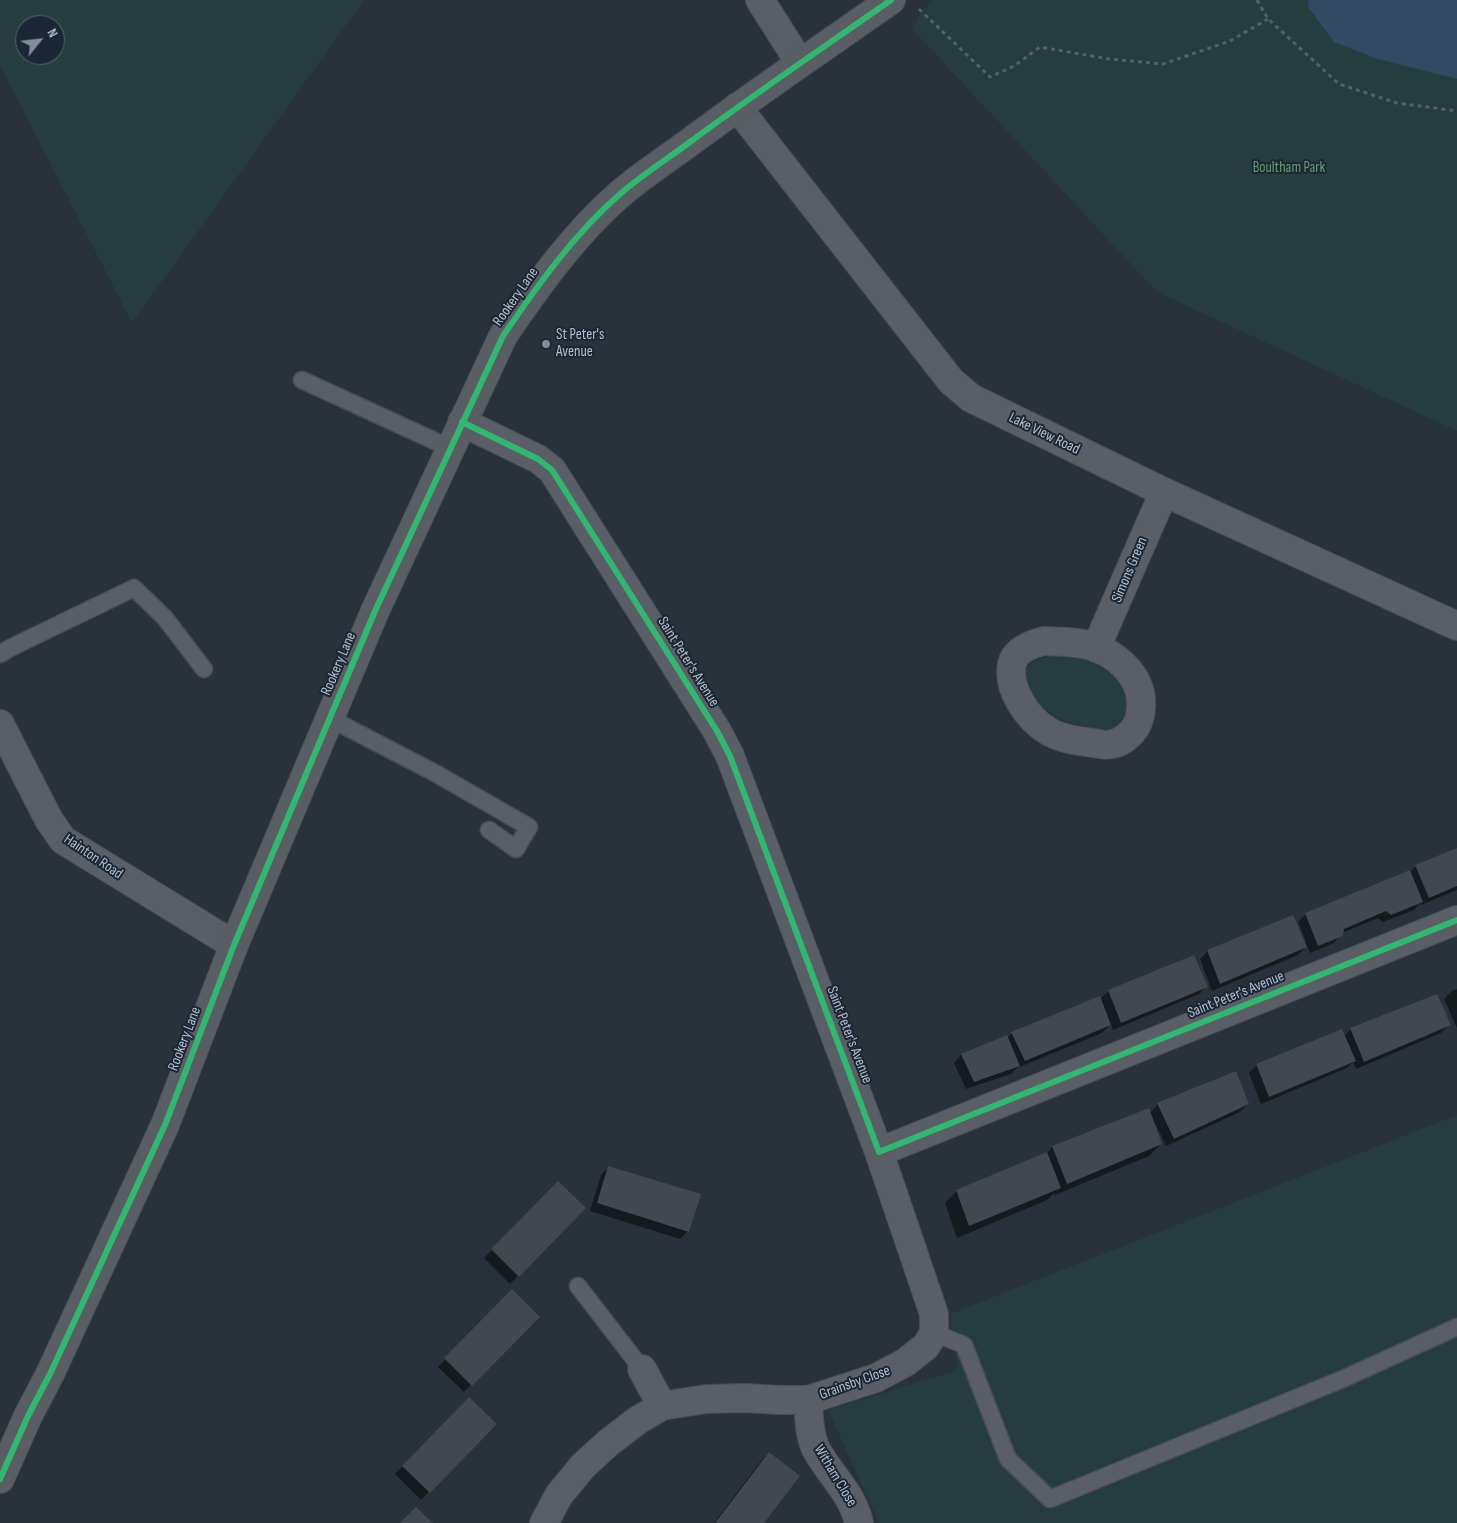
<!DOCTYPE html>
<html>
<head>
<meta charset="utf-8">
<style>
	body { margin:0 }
	#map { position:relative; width:1457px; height:1523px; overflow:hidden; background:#29313a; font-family:"Sofia Sans Condensed",sans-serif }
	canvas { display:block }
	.north { position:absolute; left:15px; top:15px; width:50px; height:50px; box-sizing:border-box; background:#1c2735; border:1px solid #586371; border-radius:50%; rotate:61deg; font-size:14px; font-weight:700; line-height:20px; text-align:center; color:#b3bdcb }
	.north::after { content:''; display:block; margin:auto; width:18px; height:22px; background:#838c98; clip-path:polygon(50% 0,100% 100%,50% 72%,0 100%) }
</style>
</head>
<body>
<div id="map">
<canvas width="1457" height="1523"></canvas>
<div class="north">N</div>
</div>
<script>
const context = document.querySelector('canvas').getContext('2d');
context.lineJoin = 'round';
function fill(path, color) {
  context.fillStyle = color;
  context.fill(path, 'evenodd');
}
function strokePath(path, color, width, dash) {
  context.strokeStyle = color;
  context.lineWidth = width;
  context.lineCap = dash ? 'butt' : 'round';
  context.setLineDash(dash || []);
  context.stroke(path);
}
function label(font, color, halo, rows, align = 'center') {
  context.font = font + ' "Sofia Sans Condensed",sans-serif';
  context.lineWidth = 4;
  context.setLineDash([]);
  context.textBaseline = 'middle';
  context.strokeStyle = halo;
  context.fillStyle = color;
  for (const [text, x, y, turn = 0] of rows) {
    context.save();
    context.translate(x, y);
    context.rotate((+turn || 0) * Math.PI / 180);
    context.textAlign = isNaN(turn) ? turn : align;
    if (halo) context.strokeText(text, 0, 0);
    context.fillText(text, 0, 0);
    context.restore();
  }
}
fill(new Path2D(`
	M0,0H364L132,323L0,65ZM25,25H55V55H25Z
	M933,0H1457V431L1157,292L912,29L921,12Z
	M1054,655L1085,657L1120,681L1133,703L1124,723L1107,733L1060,720L1032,700L1021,677L1032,662Z
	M1457,1115V1523H879L828,1410L958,1370L950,1314Z`), '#263d40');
fill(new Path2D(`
	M1308,0H1457V79L1378,59L1334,42L1309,8Z`), '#344a64');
fill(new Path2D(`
	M1457,849V890L1421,905L1420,903L1414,910L1383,922L1378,918L1342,933L1334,943L1310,953L1307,945L1298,955L1212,991L1200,959L1208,951L1304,943L1306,942L1298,922L1306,914L1411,871L1416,866Z
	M1207,986L1199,994L1113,1030L1111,1024L1102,1033L1017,1068L1011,1074L966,1089L954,1063L961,1055L1006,1036L1007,1038L1012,1033L1100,999L1109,991Z
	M1457,989V1028L1444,999L1452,991Z
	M1449,1025L1441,1033L1356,1069L1353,1062L1347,1068L1261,1104L1249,1073L1257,1065L1344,1036L1351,1029Z
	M1158,1104H1248L1240,1112L1166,1146L1155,1123L1154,1124L1161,1144L1149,1156L1055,1195L1054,1193L1047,1200L957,1238L945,1203L957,1191L1046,1154L1052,1147L1148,1109L1150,1113Z
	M609,1167L688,1231L680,1239L590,1211L601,1175Z
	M558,1182L585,1208L510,1284L484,1258Z
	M512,1291L538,1317L464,1392L438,1367Z
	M469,1399L495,1424L421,1500L395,1474Z
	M769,1453L762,1523H714L761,1461Z`), '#0007');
fill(new Path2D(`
	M1457,848V886L1429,898L1415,865Z
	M1410,870L1423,902L1391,915L1386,911L1344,929L1343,936L1318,946L1305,913Z
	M1293,915L1307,947L1220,984L1207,950Z
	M1194,955L1208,987L1121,1023L1108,990Z
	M1437,994L1451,1025L1364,1062L1350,1028Z
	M1100,996L1111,1025L1025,1061L1011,1032Z
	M1342,1029L1356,1061L1269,1097L1256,1064Z
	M1007,1035L1020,1066L974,1082L961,1054Z
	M1236,1071L1249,1104L1174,1139L1157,1103Z
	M1149,1108L1162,1144L1067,1184L1052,1146Z
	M1047,1152L1061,1188L969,1226L956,1190Z
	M608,1166L701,1194L689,1232L597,1203Z
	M558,1181L586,1208L519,1277L491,1249Z
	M512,1289L540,1317L472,1386L444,1358Z
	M469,1397L497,1424L430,1493L402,1466Z
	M769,1452L800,1476L764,1523H715Z
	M416,1507L433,1523H400Z`), '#41484f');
const lane = new Path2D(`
	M302,380L450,448
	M0,654L10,648L134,588L165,618L204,669
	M329,718L435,773L529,827L516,849L489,830
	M578,1286L642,1369
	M934,1333L964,1345L1008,1459L1050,1499L1345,1378L1457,1327`);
const street = new Path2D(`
	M760,0L800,63
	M737,107L951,381L971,398L1164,492L1457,626
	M462,422L538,459L552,470L717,731L730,756L879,1152L1457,920
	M1044,641C1061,642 1081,641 1097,648C1121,658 1143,679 1141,707C1140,722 1136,730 1124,739C1117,744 1107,746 1099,744C1083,741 1062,740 1048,731C1027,718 1007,689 1012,664C1015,650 1032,644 1044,641Z
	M1096,648L1164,492
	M0,724L49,820L63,840L234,945
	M642,1369L662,1406
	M808,1400C809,1416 809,1434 816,1449C830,1475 853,1494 859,1523
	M544,1523L559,1495L583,1466L608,1443L638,1420L662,1406L706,1399L745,1398L780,1400H808L876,1378L906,1362L926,1346L934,1333V1314L879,1152`);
const secondary = new Path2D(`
	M0,1479L28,1416L50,1374L165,1125L234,945L375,611L503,336C537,286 574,234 620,194C642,175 667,159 690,142C756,93 824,47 891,0`);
strokePath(lane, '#484d54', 19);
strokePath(street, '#484d54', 30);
strokePath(secondary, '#484d54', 30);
strokePath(new Path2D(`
	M1257,0L1268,19L1339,84L1397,103L1457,111
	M919,9L990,77L1014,66L1040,47L1109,59L1163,64L1230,41L1268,19`), '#575e65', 3, [4, 4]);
strokePath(lane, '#5a5f67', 16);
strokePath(street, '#5a5f67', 28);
strokePath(secondary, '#595e65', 28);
strokePath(new Path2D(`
	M462,422L538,459L552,470L717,731L730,756L879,1152L1457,920
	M0,1479L28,1416L50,1374L165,1125L234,945L375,611L503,336C537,286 574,234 620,194C642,175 667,159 690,142C756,93 824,47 891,0`), '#33b770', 6);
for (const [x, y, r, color] of [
	[546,344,5,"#838c98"]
]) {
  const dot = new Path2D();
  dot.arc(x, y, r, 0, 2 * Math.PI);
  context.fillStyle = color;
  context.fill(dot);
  strokePath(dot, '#1c2735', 2);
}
label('15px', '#689d72', '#1c2735', [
	["Boultham Park",1289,168]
]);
label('15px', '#b3bdcb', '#1c2735', [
	["Rookery Lane",516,297,-55],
	["Lake View Road",1044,434,26],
	["Simons Green",1130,570,-67],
	["Saint Peter's Avenue",688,662,58],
	["Rookery Lane",339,664,-67],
	["Hainton Road",93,857,34],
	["Saint Peter's Avenue",1236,995,-22],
	["Saint Peter's Avenue",849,1035,69],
	["Rookery Lane",185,1039,-69],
	["Grainsby Close",855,1383,-20],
	["Witham Close",835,1476,59]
]);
label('15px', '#b3bdcb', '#1c2735', [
	["St Peter's",556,335],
	["Avenue",556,352]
], 'left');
</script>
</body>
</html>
